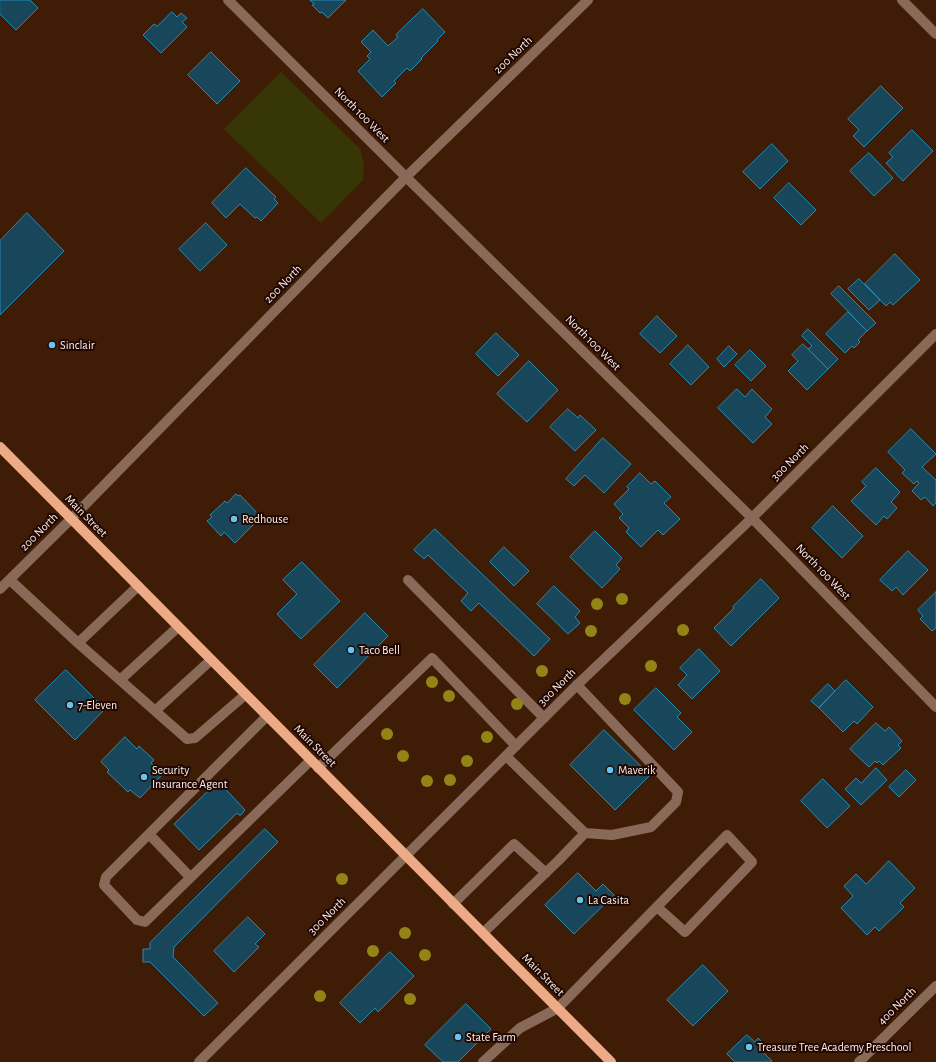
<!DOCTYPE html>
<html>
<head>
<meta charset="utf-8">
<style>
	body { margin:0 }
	canvas { display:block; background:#3f1c05 }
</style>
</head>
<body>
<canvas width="936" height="1062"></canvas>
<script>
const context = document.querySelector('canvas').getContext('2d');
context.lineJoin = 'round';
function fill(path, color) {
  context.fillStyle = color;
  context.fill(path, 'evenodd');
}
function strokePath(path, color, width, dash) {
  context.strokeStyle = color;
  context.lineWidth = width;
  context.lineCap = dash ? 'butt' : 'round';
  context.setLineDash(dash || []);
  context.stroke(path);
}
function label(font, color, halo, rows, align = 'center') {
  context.font = font + ' "Alegreya Sans",sans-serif';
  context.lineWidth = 4;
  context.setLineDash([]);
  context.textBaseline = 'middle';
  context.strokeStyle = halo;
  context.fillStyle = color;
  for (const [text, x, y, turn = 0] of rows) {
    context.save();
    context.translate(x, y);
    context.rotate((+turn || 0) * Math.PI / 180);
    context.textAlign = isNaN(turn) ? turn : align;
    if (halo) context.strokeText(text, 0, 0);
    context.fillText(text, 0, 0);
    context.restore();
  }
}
fill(new Path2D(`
	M281,72L360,149L364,164L363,180L321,223L224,129Z`), '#363705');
const building = new Path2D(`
	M0,0H30L38,8L16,30L0,14Z
	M310,0H346L328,18L322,12L320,13L312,5L314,4Z
	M423,9L445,32L437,40L438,41L421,58L422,59L410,71L407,68L394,81L396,83L382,97L358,71L370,59L367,56L371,52L361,42L373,30L388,46L398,37L396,35Z
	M172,12L177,17L181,13L187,18L182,22L187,27L161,53L143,35L154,24L157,26Z
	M211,52L240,81L217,104L188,75Z
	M881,86L903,108L864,147L853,136L859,130L848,119Z
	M912,130L933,151L903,181L886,163L893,157L889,153Z
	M772,144L788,161L760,189L743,172Z
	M869,153L893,178L874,196L850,171Z
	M246,168L276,197L274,199L278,203L261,221L257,217L255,218L240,204L226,218L212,203Z
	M789,183L816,210L801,225L774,198Z
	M27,213L64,251L0,315V241Z
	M206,223L227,245L200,271L179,249Z
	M895,254L920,280L893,305L890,302L886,306L865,284Z
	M859,279L880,300L869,310L848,289Z
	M839,286L876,323L867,331L831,294Z
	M848,312L867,331L858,340L860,342L854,348L852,346L845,353L826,334Z
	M657,316L677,336L660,353L640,334Z
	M808,329L838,359L828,369L808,349L812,346L802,336Z
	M496,333L519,355L498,376L476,354Z
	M803,344L828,369L807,390L788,371L798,361L792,355Z
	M688,345L709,367L691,385L670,364Z
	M729,346L737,354L724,367L717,359Z
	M750,350L766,366L751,381L735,365Z
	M529,361L558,390L527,422L497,394Z
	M737,389L745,397L752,389L772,409L765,417L772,424L753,443L718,408Z
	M568,409L578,418L580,415L596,430L575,451L550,427Z
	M911,429L936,454L922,467L936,480V503L933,506L925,497L921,500L912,491L919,483L917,481L914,484L902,473L905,470L888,452Z
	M603,438L631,464L604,493L585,475L574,486L566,479Z
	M876,468L900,492L891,502L897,508L887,519L884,516L876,525L851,501L866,486L862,482Z
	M640,473L651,484L655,481L671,497L664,503L680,519L663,535L658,530L641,547L626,532L629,528L619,518L623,514L614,504L629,489L627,487Z
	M236,494L238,496L240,495L261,517L235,543L224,532L221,536L207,521L212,517L210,515L225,501L227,503Z
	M833,506L863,536L842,558L812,528Z
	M435,529L550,639L534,656L479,603L471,611L461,601L468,593L428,555L424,559L414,550Z
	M595,531L622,558L616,565L620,569L602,588L570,557Z
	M504,547L529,571L514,586L490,562Z
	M908,551L928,570L903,595L896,587L892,591L880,580Z
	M302,562L340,601L301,639L277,614L297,594L283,580Z
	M761,579L779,598L731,646L714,628L734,608L733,607Z
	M554,586L580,611L575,617L580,623L568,634L537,604Z
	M936,592V628L932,631L920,619L923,616L918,610Z
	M365,613L388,636L337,688L314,665Z
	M699,649L720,671L692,699L678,685L687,675L680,668Z
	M66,670L105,709L75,740L35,700Z
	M846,680L873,707L857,724L854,721L843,732L819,708Z
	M828,684L835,691L819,708L811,701Z
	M656,688L681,713L677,717L692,732L674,750L634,710Z
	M876,723L885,731L889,727L902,741L898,745L901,748L883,765L879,761L877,763L875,761L869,767L850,749Z
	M604,730L650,775L615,810L570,765Z
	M125,737L137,749L139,746L154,760L151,763L163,774L140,798L130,790L128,792L107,772L109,770L101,762Z
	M876,768L887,780L861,805L845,789L856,778L861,783Z
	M906,770L916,780L899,797L889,787Z
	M823,779L850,806L827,828L801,801Z
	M215,781L219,782L245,810L241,815H239L237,813L199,850L174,824L212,787V783Z
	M265,829L278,842L174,947L173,957L218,1003L204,1016L150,962H143V949H150V943Z
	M889,861L915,888L900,903L904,907L879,931L875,927L867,935L841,908L853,896L844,886L856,874L866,884Z
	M578,873L596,891L603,884L614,895L574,934L545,905Z
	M248,917L265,934L255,944L259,947L234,972L214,951Z
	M390,952L414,976L378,1012L375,1008L360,1023L340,1003Z
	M703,965L728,991L693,1026L667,1000Z
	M466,1004L491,1029L458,1062H443L425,1045Z
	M747,1035L755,1042L758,1038L765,1045L760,1049L772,1061L770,1062H735L727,1054Z`);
fill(building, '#18475b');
strokePath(building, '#268ab3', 1);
strokePath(new Path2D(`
	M10,580L78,643L187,739L195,738L245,695
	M408,580L544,718
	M78,643L138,586
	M120,680L178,627
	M155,711L211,660
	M267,716L106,877L104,885L137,920L145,922L311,760
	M506,756L585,833
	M318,768L432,658L516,746
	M149,834L190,877
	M453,904L514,844L546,873
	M483,933L559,860L585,833L612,835L651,827L676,802L678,792L577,685
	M483,1062L520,1028L558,1008L727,835L752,862L685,932L657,907`), '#896958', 10);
strokePath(new Path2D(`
	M228,0L406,177L752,518L936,707
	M902,0L936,34
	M71,519L406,177L588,0
	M199,1062L577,685L752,518L936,334`), '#896958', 10);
strokePath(new Path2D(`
	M0,589L71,519
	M859,1062L936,986`), '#896958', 10);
strokePath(new Path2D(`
	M0,447L611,1062`), '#ecab86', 10);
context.fillStyle = '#938515';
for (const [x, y] of [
	[622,599],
	[597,604],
	[683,630],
	[591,631],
	[651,666],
	[542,671],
	[432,682],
	[449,696],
	[625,699],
	[517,704],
	[387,734],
	[487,737],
	[403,756],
	[467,761],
	[450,780],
	[427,781],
	[342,879],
	[405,933],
	[373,951],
	[425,955],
	[320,996],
	[410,999]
]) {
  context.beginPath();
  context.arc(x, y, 6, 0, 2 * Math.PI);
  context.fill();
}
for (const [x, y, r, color] of [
	[52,345,4,"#67c4f0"],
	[234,519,4,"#67c4f0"],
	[351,650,4,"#67c4f0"],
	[70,705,4,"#67c4f0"],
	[610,770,4,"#67c4f0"],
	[144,777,4,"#67c4f0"],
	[580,900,4,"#67c4f0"],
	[458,1037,4,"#67c4f0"],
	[749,1047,4,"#67c4f0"]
]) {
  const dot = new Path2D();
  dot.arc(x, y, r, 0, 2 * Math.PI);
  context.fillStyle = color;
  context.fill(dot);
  strokePath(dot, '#210700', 1.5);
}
label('12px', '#faf1ed', '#210700', [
	["200 North",513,55,-44],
	["North 100 West",362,115,45],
	["200 North",283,284,-46],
	["North 100 West",593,343,45],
	["300 North",790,462,-45],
	["Main Street",86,516,45],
	["200 North",39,532,-45],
	["North 100 West",823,572,46],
	["300 North",557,687,-45],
	["Main Street",315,746,45],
	["300 North",327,916,-45],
	["Main Street",543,975,45],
	["400 North",897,1006,-45]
]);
label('12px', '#faf1ed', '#210700', [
	["Sinclair",60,345],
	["Redhouse",242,519],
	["Taco Bell",359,650],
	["7-Eleven",78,705],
	["Security",152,770],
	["Insurance Agent",152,784],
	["Maverik",618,770],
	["La Casita",588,900],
	["State Farm",466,1037],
	["Treasure Tree Academy Preschool",757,1047]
], 'left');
</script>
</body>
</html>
